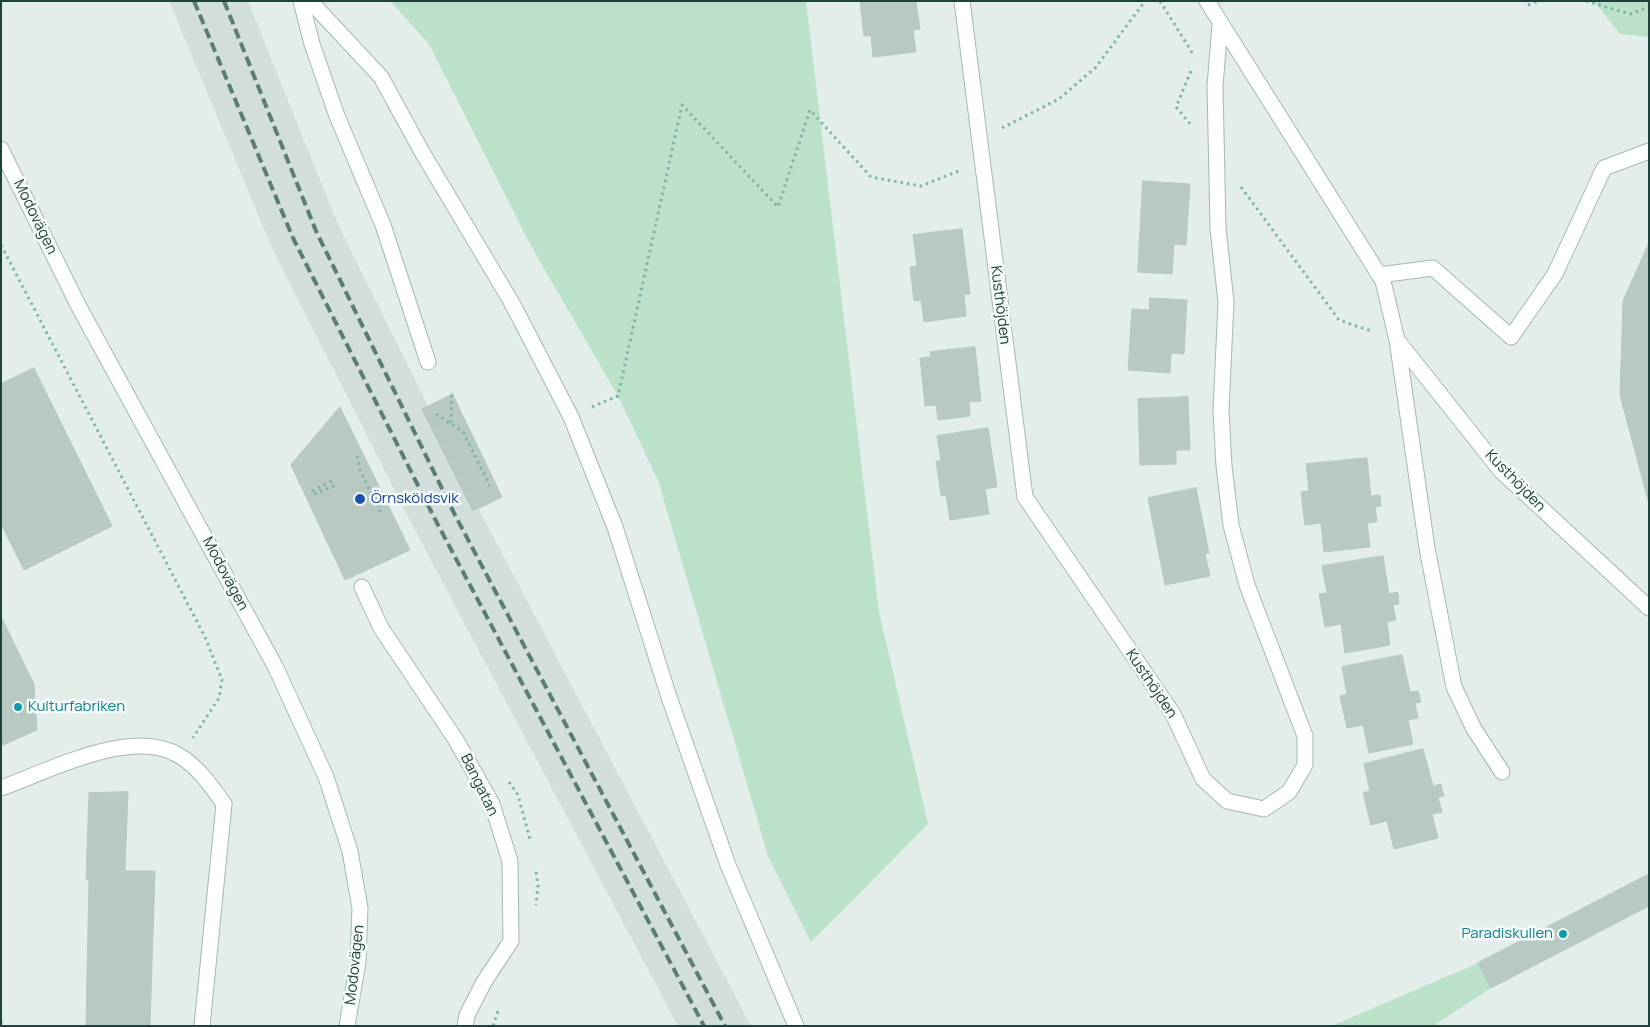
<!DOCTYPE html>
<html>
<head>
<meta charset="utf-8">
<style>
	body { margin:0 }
	#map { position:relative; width:1650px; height:1027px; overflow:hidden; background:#e3eeea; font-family:Manrope,sans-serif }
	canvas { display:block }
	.frame { position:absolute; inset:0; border:2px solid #21413b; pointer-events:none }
</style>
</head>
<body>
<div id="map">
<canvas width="1650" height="1027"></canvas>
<div class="frame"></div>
</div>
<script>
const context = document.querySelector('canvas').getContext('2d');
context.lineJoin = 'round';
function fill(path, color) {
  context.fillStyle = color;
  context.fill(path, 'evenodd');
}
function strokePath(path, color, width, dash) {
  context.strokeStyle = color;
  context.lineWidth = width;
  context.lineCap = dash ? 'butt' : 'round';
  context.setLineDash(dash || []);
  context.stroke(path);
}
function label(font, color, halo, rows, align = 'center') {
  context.font = font + ' Manrope,sans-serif';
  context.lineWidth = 5;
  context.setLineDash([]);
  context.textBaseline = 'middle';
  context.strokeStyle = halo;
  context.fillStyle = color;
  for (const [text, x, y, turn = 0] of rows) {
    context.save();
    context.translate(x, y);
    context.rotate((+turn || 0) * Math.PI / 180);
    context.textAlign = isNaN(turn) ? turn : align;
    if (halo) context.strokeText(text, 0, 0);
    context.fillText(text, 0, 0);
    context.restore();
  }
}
fill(new Path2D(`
	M169,1H248L337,222L476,504L751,1026H678L417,534L272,248Z`), '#d1ded9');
fill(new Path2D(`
	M390,1H806L879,612L928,824L811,942L768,856L658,480L618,396L530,244L429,44Z
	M1594,1H1649V37L1620,34Z
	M1478,963L1491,988L1433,1026H1332Z`), '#bbe1c8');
const building = new Path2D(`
	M916,1L920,29L913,30L916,52L873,57L871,36H864L860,2Z
	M1143,181L1190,184L1186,245L1174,244L1172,274L1138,272Z
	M962,229L970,294H964L966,316L924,322L921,300L914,301L910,267L917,266L913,235Z
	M1649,243V504L1620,395L1623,301Z
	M1150,298L1187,300L1184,354L1171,353L1170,373L1128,370L1132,309L1149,310Z
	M975,347L981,401L969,402L970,416L938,420L936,405L925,406L920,358L931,357L930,352Z
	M34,368L112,526L24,570L1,524V384Z
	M452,393L502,497L473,511L422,409L451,395L458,409Z
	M1188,397L1190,450H1176V464L1140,465L1138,399Z
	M340,407L410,550L345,580L291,465Z
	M988,428L997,487L985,489L989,514L950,520L946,495L941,496L936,461H941L937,436Z
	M1367,458L1371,496L1380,495L1381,506L1375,507L1377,522L1367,523L1370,547L1324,552L1321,523L1305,525L1301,492L1309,491L1306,464Z
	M1196,488L1209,553L1205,554L1210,576L1165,585L1148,498Z
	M1383,556L1389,594L1398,592L1399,604L1393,605L1396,620L1387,622L1390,645L1345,653L1341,624L1325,627L1319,594L1327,593L1322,566Z
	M1,616L10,635L1,639Z
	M10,635L34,684L37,730L1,746V639Z
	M1402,655L1410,692L1418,691L1421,702L1415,703L1418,718L1408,720L1413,744L1369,753L1363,725L1347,728L1340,696L1347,694L1342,667Z
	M1423,749L1433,786L1441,784L1444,796L1438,797L1442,812L1432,814L1438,838L1394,849L1387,821L1371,825L1363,793L1370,791L1364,764Z
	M128,792L125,871H155L150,1026H86L89,879H86L89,793Z
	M1649,874V906L1491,988L1478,963Z`);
fill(building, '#b8c9c3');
strokePath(building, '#b5c8c2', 1);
const service = new Path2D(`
	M301,1L312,44L337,116L383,225L428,362
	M310,1L381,77L422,152L512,303L571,417L615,527L669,697L728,865L796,1026
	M1379,275L1433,268L1511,337L1555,274L1604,168L1649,151
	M202,1026L224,804`);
const minor = new Path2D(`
	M962,1L1025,497L1173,714L1203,779L1227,801L1264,809L1289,792L1305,765V736L1247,585L1231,525L1224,466L1221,411L1226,302L1218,228L1215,86L1220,25
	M1207,1L1383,281L1397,340L1427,548L1454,687L1474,729L1502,772
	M1397,340L1501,471L1649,608
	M362,587L381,628L456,740L492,804L510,861L511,941L484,982L467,1015L465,1026
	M1,788C49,771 133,726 180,756C198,767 212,787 224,804`);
const secondary = new Path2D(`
	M1,149L78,305L276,668L326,777L350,851L360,908L358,962L347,1026`);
strokePath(service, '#a5b7b2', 17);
strokePath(minor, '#a5b7b2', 17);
strokePath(secondary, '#a0bbb4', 17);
strokePath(new Path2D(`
	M1160,1L1193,54
	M1586,1L1630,14L1649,7
	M1528,5L1538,1
	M1191,71L1176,107L1192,126
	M1002,128L1059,99L1096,67L1145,1
	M1241,187L1339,320L1371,331
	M1,245L205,637L222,680L219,698L193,738
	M592,407L618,396L682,105L778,207L810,110L871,177L921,186L961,170
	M436,414L463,432L490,486
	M451,423L452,393
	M357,456L360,470L381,513
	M312,491L334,480
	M314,494L336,485
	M509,782L518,795L530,839
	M536,872L538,886L536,905
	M1,1021L3,1026
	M493,1026L498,1011`), '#81b4a9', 3, [2.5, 4]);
strokePath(service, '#fff', 15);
strokePath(minor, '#fff', 15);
strokePath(secondary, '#fff', 15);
strokePath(new Path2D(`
	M194,1L293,238L437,523L704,1026
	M224,1L316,231L455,515L725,1026`), '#5c7c77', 4, [10, 5]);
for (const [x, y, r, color] of [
	[360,499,6,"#1a4fb4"],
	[18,707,5,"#0f9aa8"],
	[1563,934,5,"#0f9aa8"]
]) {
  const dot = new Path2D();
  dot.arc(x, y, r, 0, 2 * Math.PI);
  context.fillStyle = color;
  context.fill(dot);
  strokePath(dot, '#f4faf8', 2);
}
label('15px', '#21413b', '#f4faf8', [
	["Modovägen",35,217,64],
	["Kusthöjden",1000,305,83],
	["Kusthöjden",1515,481,46],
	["Modovägen",225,574,62],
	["Kusthöjden",1151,684,56],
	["Bangatan",479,785,64],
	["Modovägen",355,965,-84]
]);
label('15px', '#164399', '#f4faf8', [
	["Örnsköldsvik",371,499]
], 'left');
label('15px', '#0d838f', '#f4faf8', [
	["Kulturfabriken",28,707],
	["Paradiskullen",1553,934,"right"]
], 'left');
</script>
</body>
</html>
